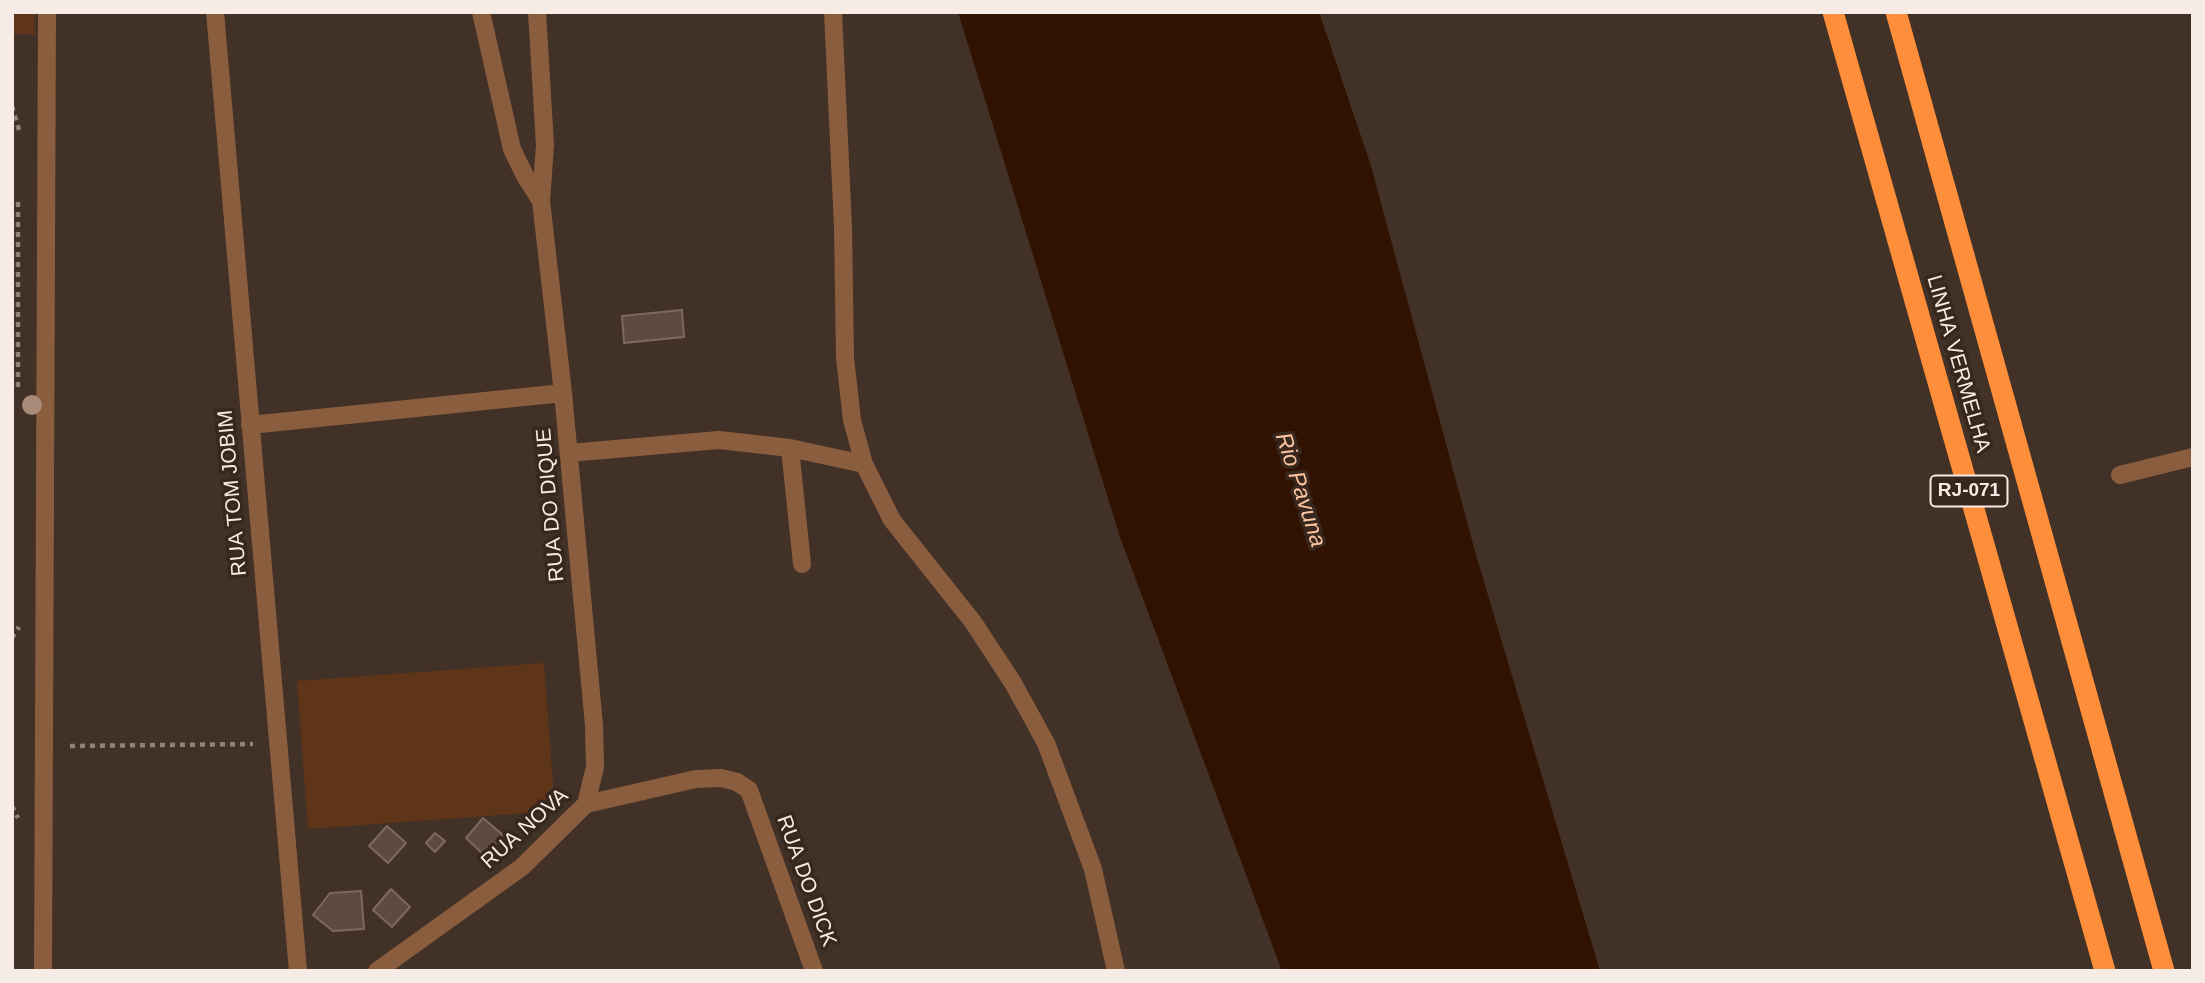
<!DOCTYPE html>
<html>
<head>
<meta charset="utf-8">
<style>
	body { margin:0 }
	#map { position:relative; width:2205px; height:983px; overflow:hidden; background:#423126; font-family:Helvetica,sans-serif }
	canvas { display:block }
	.frame { position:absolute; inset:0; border:14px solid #f7ece5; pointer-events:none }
</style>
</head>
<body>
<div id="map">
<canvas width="2205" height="983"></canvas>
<div class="frame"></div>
</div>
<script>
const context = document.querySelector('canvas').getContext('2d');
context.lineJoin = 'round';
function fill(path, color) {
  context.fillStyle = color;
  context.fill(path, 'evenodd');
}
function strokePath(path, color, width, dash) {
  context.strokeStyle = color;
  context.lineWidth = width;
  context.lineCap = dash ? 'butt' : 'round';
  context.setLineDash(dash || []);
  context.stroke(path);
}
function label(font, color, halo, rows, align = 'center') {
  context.font = font + ' Helvetica,sans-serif';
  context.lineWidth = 7;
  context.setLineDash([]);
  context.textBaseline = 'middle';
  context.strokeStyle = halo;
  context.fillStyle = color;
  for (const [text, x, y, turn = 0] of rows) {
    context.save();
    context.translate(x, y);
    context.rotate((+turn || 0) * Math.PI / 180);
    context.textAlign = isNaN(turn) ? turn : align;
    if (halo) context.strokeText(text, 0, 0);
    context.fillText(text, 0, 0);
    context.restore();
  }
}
fill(new Path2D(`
	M12,12H35V34H12Z
	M544,663L555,811L308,829L297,681Z`), '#5e3518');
fill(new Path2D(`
	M958,12H1319L1371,166L1476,555L1600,971H1282L1120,537Z`), '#311100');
const building = new Path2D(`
	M682,310L684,337L624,343L622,316Z
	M483,818L503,835L485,856L466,838Z
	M387,826L406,843L388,863L369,846Z
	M435,833L445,841L435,852L426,843Z
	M391,889L410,907L392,927L373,910Z
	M361,891L364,929L333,931L313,915L330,893Z`);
fill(building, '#5d4b40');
strokePath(building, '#7d6a5e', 2);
strokePath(new Path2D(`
	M12,106L19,130
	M18,202V389
	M12,638L19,627
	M70,746L253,744
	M12,806L18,818`), '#908279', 4.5, [5, 5]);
strokePath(new Path2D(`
	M215,12L298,971
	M481,12L512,149L525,176L541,201
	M537,12L545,145L541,201L563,393L594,725L595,767L586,804
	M833,12L843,227L845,358L852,420L864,464
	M250,425L563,393
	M790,448L802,564
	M569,453L719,440L790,448L864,464L892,520L973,622L1013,683L1046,743L1093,869L1116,971
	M2120,475L2193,457
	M43,971L47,12
	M377,971L522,867L586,804L696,779L721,778L737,782L749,790L814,971`), '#8b5d3f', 18);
strokePath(new Path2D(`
	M1833,12L2105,971
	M1896,12L2164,971`), '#fe8e39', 21);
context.fillStyle = '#a88b79';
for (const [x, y] of [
	[32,405]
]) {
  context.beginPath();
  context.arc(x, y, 10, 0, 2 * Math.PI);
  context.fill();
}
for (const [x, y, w] of [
	[1969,491,77]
]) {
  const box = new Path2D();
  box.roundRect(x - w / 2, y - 15.5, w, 31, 5);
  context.fillStyle = '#37271d';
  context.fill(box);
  strokePath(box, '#f7ece5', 2);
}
label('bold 19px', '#f7ece5', null, [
	["RJ-071",1969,491]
]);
label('21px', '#f7ece5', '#37271d', [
	["LINHA VERMELHA",1958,364,74],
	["RUA TOM JOBIM",233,493,-95],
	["RUA DO DIQUE",551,505,-95],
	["RUA NOVA",525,829,-42],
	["RUA DO DICK",806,881,70]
]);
label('italic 23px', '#fbc39f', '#37271d', [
	["Rio Pavuna",1300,490,72]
]);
</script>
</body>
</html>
